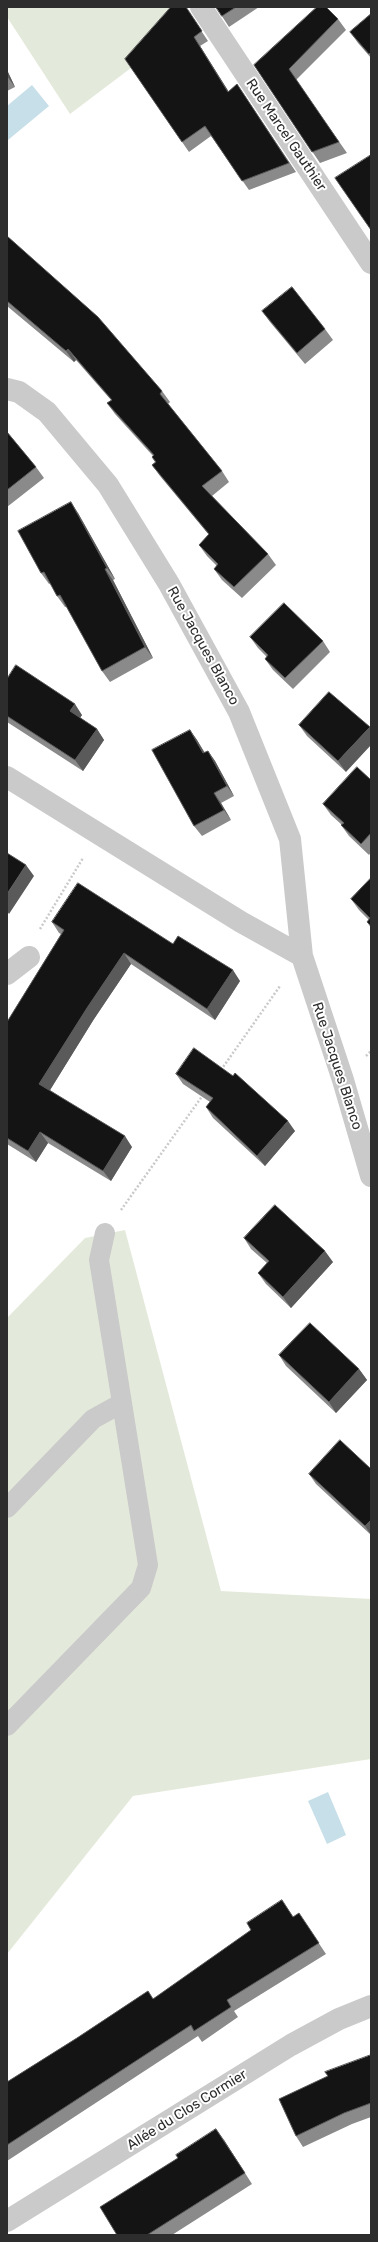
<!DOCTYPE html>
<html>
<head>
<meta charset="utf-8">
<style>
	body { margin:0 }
	#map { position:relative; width:378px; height:2242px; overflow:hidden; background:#fff; font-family:Rubik,sans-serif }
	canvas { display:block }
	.frame { position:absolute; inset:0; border:8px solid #2d2d2d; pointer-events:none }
</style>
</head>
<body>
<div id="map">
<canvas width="378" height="2242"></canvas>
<div class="frame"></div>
</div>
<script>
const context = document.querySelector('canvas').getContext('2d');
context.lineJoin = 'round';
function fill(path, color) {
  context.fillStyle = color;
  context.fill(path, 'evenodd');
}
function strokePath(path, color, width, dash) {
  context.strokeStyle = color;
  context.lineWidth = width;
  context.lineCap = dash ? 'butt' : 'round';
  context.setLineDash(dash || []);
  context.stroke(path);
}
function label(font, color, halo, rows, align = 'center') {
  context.font = font + ' Rubik,sans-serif';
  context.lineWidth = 4;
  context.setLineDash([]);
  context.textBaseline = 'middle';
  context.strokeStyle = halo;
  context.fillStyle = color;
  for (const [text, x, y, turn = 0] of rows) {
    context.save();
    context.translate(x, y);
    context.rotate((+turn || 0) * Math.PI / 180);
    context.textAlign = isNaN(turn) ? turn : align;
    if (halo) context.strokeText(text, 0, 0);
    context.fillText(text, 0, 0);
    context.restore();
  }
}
fill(new Path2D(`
	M7,7H172L131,68L70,114L7,17Z
	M125,1230L221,1591L371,1599V1759L133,1796L7,1954V1318L85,1238Z`), '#e4eadb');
fill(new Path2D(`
	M32,85L49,106L8,140L7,106Z
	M328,1792L346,1835L327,1844L308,1801Z`), '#c7dfe9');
strokePath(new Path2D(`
	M40,929L83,858
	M366,1056L371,1051
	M221,1070L280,986
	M121,1210L203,1095`), '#cacaca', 2.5, [2, 2]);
strokePath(new Path2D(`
	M7,1508L93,1419L122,1403
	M7,1726L141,1588L148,1565L99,1260L105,1233`), '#cacaca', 20);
strokePath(new Path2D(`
	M201,7L371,263
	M7,389L19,392L47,412L108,485L169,584L239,712L290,839L302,956L343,1080L371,1176
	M7,777L241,922L302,956
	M7,974L29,957
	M7,2221L291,2045L339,2019L371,2006`), '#cacaca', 22);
fill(new Path2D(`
	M216,7H259L229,27Z
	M190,14L208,41L200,46L229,92L237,84L296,172L249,190L211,136L189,152L125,59Z
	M371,14V58L358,43L350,32Z
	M338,19L346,30L296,80L347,153L320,163L254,65Z
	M7,70L15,87L7,91Z
	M7,236L162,391L170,402L168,404L222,471L229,482L212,496L268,554L276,565L242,598L222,580L214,569L217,566L207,556L199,545L209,535L160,476L152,465L155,462L152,457L153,456L115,414L107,403L111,400L76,360L74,362L7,306Z
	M262,311L325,329L333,340L305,364L270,322Z
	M7,432L36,467L44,478L7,507Z
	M78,513L115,579L113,580L153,658L110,682L102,671L67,607H65L57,596L51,583L49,584L41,573Z
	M250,637L323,641L330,652L293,689L273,670L265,659L267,657L258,648Z
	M7,679L82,715L80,718L97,729L104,740L83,771L7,722Z
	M329,692L346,772L307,736L299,725Z
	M190,730L197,740L205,753L208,751L215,761L234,796L221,803L231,820L202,836L194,826Z
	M371,780V852L369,855L349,836L341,825H342L331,815L323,804Z
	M371,878V928L367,922L369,920L359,910L351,899Z
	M52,922L173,944L240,981L215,1020L131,964L94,1019L50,1090L132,1147L111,1181L48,1143L36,1162L7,1144V1022L61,934L59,933Z
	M176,1074L295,1131L265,1166L213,1118L206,1107L210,1102L183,1084Z
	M244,1238L333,1262L291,1308L266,1284L258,1273L267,1263L251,1249Z
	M279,1355L359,1369L367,1380L336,1413L286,1366Z
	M371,1469V1535L316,1484L309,1474Z
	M293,1917L306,1924L326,1954L234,2011L238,2017L202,2042L198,2036L7,2161V2082L77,2038L148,1991L153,1999Z
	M371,2055V2117L352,2124L303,2147L296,2136L328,2076Z
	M224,2140L252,2184L172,2235H117L178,2158Z`), '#8a8a8a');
fill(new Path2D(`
	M194,37L200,46L235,102L228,92Z
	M7,70L15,87L7,76Z
	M68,349L76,360L74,362L66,351Z
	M71,502L78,513L115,579L107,568Z
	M105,569L113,580L153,658L145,647Z
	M75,704L82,715L77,722L70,711Z
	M370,727L371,730V745L346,772L338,761Z
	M97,729L104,740L83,771L75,760Z
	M190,730L197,740L211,764L203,753Z
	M208,751L215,761L234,796L227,786Z
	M214,793L221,803L231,820L224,810Z
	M26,865L34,876L9,914L7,911V894Z
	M124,953L131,964L94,1019L47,1095L39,1084L87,1008Z
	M233,970L240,981L215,1020L207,1009Z
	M288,1121L295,1131L265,1166L257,1156Z
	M40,1132L48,1143L36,1162L28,1151Z
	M125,1136L132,1147L111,1181L103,1171Z
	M325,1251L333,1262L291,1308L283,1297Z
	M359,1369L367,1380L336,1413L329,1402Z
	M371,1520V1535L365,1526Z
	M216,2129L224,2140L252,2184L245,2173Z`), '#5a5a5a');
const building = new Path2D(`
	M171,7H186L202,31L194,37L228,92L237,84L289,163L242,181L205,126L182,142L125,59Z
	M216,7H236L222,16Z
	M317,7H326L338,19L289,69L339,142L312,152L254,65Z
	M371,14V52L369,54L350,32Z
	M371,155V230L335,178Z
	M7,236L98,317L162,391L160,394L222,471L202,486L268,554L234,587L214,569L218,564L199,545L209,534L152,465L156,462L152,457L154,455L107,403L112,400L68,349L66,351L7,301Z
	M292,287L325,329L297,353L262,311Z
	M7,432L36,467L7,490Z
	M71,502L107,568L105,569L145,647L102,671L60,595L57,596L44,572L41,573L18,531Z
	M284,603L323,641L285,678L265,659L268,655L250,637Z
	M16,665L75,704L70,711L97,729L75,760L7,716V679Z
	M329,692L370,727L338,761L299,725Z
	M190,730L203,753L208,751L227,786L214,793L224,810L194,826L152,750Z
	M357,767L371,780V833L361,844L341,825L344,823L323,804Z
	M7,853L26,865L7,894Z
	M371,878V926L367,922L370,918L351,899Z
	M78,883L173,944L178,936L233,970L207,1009L124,953L87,1008L39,1084L125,1136L103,1171L40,1132L28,1151L7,1138V1022L64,930L52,922Z
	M194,1048L233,1076L235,1073L288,1121L257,1156L206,1107L213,1098L176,1074Z
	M275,1205L325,1251L283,1297L258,1273L269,1261L244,1238Z
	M310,1323L359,1369L329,1402L279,1355Z
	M340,1440L371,1469V1520L365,1526L309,1474Z
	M282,1900L293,1917L299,1913L319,1943L227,2000L231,2007L194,2031L191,2025L7,2145V2082L77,2038L148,1991L153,1999L251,1930L247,1923Z
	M371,2055V2103L344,2113L296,2136L279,2099L328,2076L325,2072Z
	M216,2129L245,2173L147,2235H117L100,2207L178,2158L176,2155Z`);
fill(building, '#141414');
strokePath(building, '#5a5a5a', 1);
label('14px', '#2d2d2d', '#fff', [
	["Rue Marcel Gauthier",286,135,56],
	["Rue Jacques Blanco",203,646,61],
	["Rue Jacques Blanco",337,1066,72],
	["Allée du Clos Cormier",187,2110,-32]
]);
</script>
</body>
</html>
